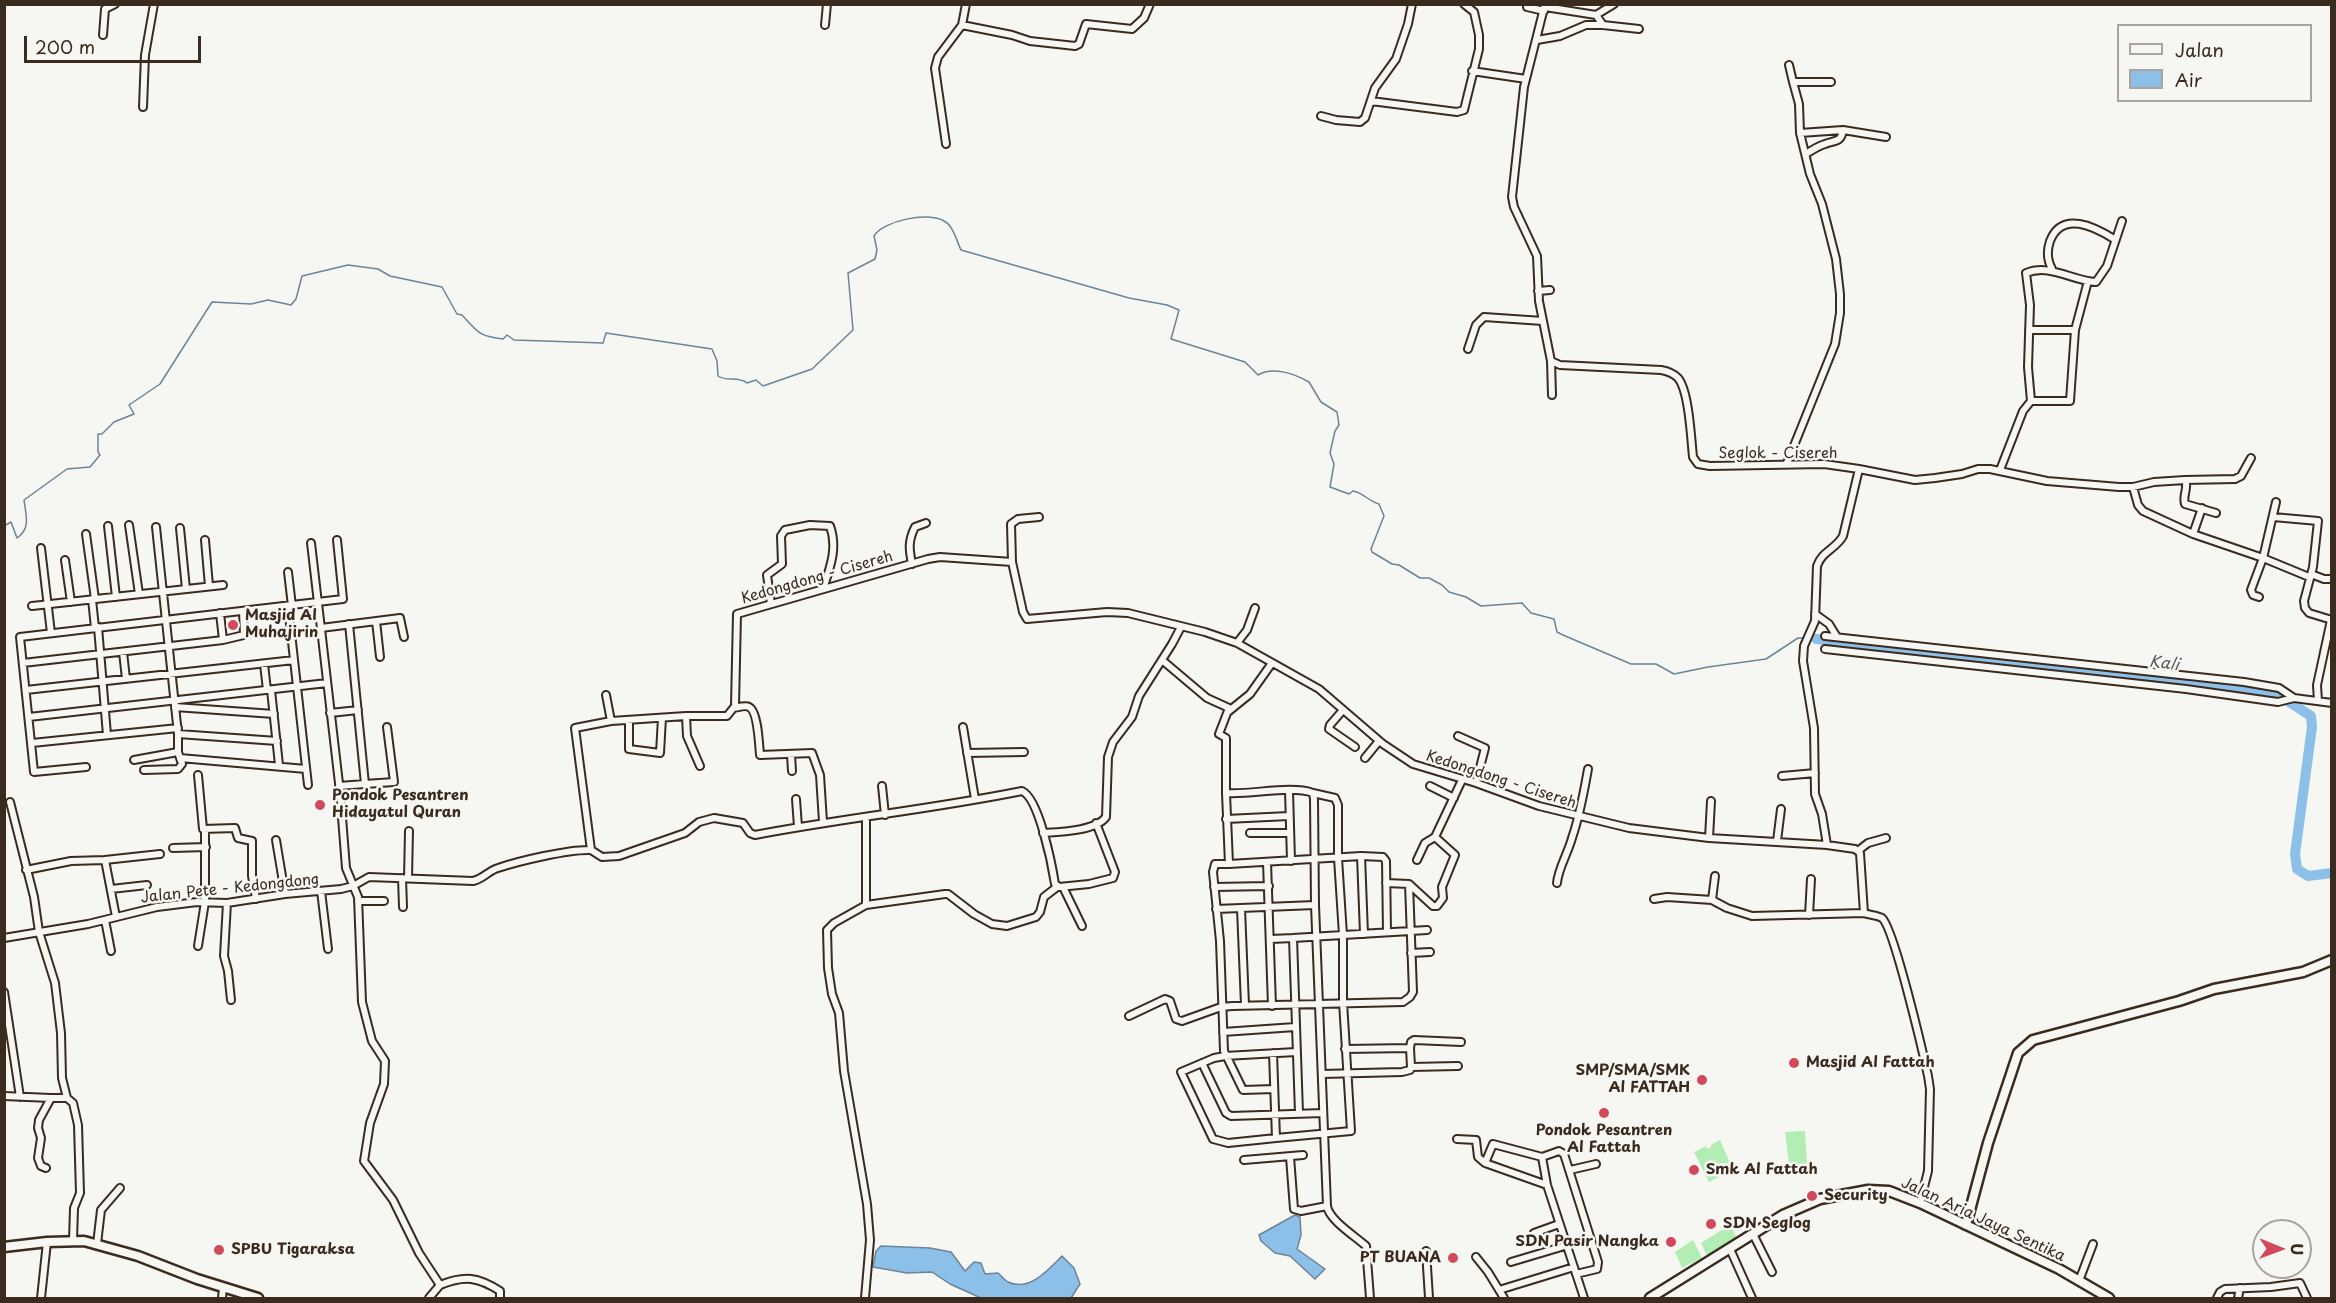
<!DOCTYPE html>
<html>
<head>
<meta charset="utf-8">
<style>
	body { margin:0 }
	#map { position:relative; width:2336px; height:1303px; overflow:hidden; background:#f6f6f2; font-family:"Playpen Sans",sans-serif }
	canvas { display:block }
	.frame { position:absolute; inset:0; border:6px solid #3b2a1e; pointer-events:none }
	.legend { position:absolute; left:2117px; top:24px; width:195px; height:78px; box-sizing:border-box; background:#f6f6f2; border:2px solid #aba49d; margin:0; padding:8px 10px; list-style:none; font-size:18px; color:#3b2a1e }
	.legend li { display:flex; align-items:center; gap:12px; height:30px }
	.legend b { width:30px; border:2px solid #aba49d }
	.north { position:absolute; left:2252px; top:1219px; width:60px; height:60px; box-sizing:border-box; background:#f6f6f2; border:2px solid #aba49d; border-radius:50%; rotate:91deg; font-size:16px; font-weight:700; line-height:24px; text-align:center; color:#3b2a1e }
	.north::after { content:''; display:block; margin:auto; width:21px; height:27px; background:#d1495b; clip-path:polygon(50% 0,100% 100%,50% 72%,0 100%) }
	.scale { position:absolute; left:24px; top:36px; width:177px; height:27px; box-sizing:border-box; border:3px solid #3b2a1e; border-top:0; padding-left:8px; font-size:18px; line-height:21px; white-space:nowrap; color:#3b2a1e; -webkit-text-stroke:4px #f6f6f2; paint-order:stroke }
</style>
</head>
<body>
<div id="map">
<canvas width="2336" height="1303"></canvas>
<div class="frame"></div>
<ul class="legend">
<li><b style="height:8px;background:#f6f6f2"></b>Jalan</li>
<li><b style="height:16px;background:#8cc0e9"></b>Air</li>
</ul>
<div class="north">U</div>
<div class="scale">200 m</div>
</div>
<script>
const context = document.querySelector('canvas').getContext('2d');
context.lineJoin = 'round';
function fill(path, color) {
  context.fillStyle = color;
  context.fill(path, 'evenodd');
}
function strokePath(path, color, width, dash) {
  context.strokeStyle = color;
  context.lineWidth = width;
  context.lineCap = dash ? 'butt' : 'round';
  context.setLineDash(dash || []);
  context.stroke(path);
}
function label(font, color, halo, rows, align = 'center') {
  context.font = font + ' "Playpen Sans",sans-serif';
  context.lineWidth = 5;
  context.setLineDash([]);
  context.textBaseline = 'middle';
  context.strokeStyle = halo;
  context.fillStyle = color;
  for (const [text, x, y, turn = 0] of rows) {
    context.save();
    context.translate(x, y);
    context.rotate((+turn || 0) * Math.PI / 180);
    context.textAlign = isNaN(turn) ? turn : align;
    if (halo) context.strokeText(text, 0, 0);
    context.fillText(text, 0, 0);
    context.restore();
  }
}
fill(new Path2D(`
	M1805,1131L1807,1164H1789L1785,1132Z
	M1720,1140L1734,1172L1725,1176L1723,1172L1719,1174V1177L1709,1182L1694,1152L1706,1146L1707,1149L1711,1147V1145Z
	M1730,1225L1738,1240L1708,1258L1701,1243Z
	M1693,1240L1702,1258L1682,1268L1675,1252Z`), '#b2eeb3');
const water = new Path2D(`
	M1295,1215L1300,1217L1301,1235L1297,1249L1325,1269L1315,1279L1290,1256L1275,1253L1261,1241L1259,1235Z
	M881,1246L930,1248L951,1252L965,1271L974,1262L981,1263L985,1274L998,1273C1001,1275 1005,1281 1008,1282C1030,1292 1049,1269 1062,1256L1074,1268L1080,1284L1071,1298H981L950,1284L932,1272L907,1273L873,1267L876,1251Z`);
fill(water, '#8cc0e9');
strokePath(water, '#6c8498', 1.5);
strokePath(new Path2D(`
	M4,526L11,522L17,538C31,528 26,516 24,500L67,469L90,467L100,455L98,452V434H102L114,422L134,414L129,405L160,384L212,302L251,304L268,300L291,305L296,299L302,276L348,265L378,269L390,276L442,287L457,314L462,315C478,332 478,336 503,339L507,335L514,340L603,343L606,333L712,349L717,361L718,376C727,382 738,376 747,383L756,380L763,386L812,369L853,330L848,273L875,259L877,250L874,236C883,221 928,211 944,221C953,225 957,242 961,250L1129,298L1167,305L1179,310L1171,339L1245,362L1258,375C1273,366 1295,374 1309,382L1321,402L1337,412L1339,425L1335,431L1330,453L1334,464L1330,487L1349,494L1353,491C1364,493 1368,501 1379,504L1384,516L1371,549L1372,552L1392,564L1399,565L1420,578H1429L1442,585L1449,592L1466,597L1481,606L1522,603L1531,613L1554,619L1557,632L1563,635L1631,664H1656L1674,674L1708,667L1766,659L1798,638H1803`), '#6c8498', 1.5);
strokePath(new Path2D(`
	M1816,639L2272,691L2311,716L2312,727L2295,854L2297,869L2308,876L2332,873`), '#8cc0e9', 10);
const street = new Path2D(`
	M1545,4L1524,87L1512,197L1514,207L1537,256L1539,301L1551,361L1560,365L1661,370C1667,371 1673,373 1678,378C1689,391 1691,438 1693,457L1698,464L1710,466L1824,464L1859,469L1843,536C1836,549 1822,551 1817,566L1815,621L1804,646L1803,661L1814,728L1815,794L1822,814L1827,845L1855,849L1860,853L1864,913C1869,915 1877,915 1882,918C1894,928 1923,1053 1928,1076L1930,1089L1928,1171L1920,1203
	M1527,7L1544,11
	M1545,7L1596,15
	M825,25L827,4
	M962,25L1012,35L1030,41L1075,46L1079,44L1086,24L1132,29L1144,18L1150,4
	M1603,25L1596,15L1614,4
	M103,35L105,9L115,4
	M1537,40L1560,36L1586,25H1603L1639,29
	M1789,65L1793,82
	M1472,71L1526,79
	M1371,101L1457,112L1464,110L1479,49V35L1474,12L1464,4
	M143,107L145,55L154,4
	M1321,116L1336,120L1360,122L1365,118L1375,88L1396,59L1408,24L1412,4
	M1800,133L1843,130L1886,137
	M946,144L935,68L938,57L962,25L966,4
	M1806,154C1812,150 1818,146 1825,144C1835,140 1841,143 1843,130
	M2052,269C2047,260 2047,250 2050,241C2062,210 2095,227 2114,239
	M1538,291L1550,290
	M2029,330H2075
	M1468,349L1476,325L1484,317L1543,321
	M1551,361L1552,395
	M2031,401H2070L2075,330L2088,281
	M1787,463L1835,344L1840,313V294L1836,259L1822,204L1810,174L1800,133L1799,104L1793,82H1831
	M1859,469L1915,480L1935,478L1962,474L1978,469H1990L2047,481L2119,487H2133L2154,482L2185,480C2189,487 2182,496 2185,504L2216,513
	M2000,470L2023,411L2031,401L2028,367L2030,305L2026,273C2050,263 2072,281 2096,282L2107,266L2122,221
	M2185,480L2235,479L2241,476L2251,458
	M2133,487L2138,505L2143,511L2193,534
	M2202,508L2193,534L2263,558L2309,577
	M2273,517L2318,521L2313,567L2304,601L2305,608L2309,613L2332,620
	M129,525L139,594
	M108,526L116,597
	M180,528L186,589
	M86,534L95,599
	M205,540L209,586
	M311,543L340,792L346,868L358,897L362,1002L372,1041L385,1061L384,1084L370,1123L364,1161L393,1200L419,1253L440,1285C465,1275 478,1277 500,1291V1298
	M41,548L51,633
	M65,560L71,602
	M1012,562L1011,524L1018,519L1039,517
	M912,564C909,549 908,541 915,527L926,523
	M288,572L292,606
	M2311,574L2324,579H2332
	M2259,597L2253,595L2251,590L2263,558L2276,502
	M92,599L95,628
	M771,604L767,575L782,564L781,536L785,530L810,525L830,526C838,548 830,568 823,589
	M32,606L223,585
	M288,606L308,785
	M1815,614L1829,624L1837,637
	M376,621L380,657
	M349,624L365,784L394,782L387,727
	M98,627L107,735
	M321,628L400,618L404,637
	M1825,636L2244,682L2279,688L2294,698
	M223,640L244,635L243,611
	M1237,643L1247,630L1255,608
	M1825,649L2186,689L2278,702L2294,698L2332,703
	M123,652L126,679
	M1162,660L1207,698L1229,708L1219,734L1226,738V793
	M23,663L223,640L220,613
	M264,664L267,690
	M26,690L294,660
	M271,690L279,765
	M606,695L611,721
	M2318,701L2317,685L2331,620
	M175,707L274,714
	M734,708C739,707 746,705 749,707C758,711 759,745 760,755L812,753L820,775L823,822
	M1343,710L1330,725L1329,729L1355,747
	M1229,711L1250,694L1272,663
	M330,713L358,710
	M686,716L687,736L700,766
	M29,717L327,683
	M629,720V749L660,753L662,718
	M963,727L975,799
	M178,734L277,741
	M1458,736L1485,748L1476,783
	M32,743L178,728
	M967,753L1024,752
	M791,755L792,771
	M180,758L306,769
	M1365,758L1379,741
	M134,760L178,752
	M86,767L34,772L20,637L343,599L337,540
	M144,770L178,769L182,764L178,752V734L156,527
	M198,775L203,829L235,828L238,838L252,841V876L256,899
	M1782,776L1815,773
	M339,786L365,784
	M882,786L885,815
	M1430,786L1454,798
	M1289,790L1291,861
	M1313,793L1335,798L1338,805V858L1343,935L1427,930
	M796,799L798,827
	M10,802L34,897L39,932L55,983L61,1033L62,1078L67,1098L73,1103L78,1125L80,1193L74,1208L73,1241
	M1226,819L1289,816
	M1043,833C1059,832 1096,831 1106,817L1108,757L1113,742L1132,717L1139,696L1172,644L1181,627
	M1250,833H1289
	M1709,838L1711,801
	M276,840L285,894
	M1777,841L1781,809
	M173,848L206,847
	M591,850L602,857L619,856L685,833L699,822L714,818L743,823L750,833L755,835C844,818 933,809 1022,791C1039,798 1052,865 1055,884L1059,887L1089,884L1113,878L1115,872L1096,823
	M1859,850L1868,843L1886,838
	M1361,856L1364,934
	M105,860L160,854
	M1417,860L1425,843L1435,837
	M1267,862L1272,1006
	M1229,864H1215L1213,872L1220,941L1224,1051L1243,1090L1274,1089
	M26,870L71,861L105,860L116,917
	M402,878L403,907
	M408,878L409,831
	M1386,883L1409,884L1433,906H1437L1443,898L1442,887L1455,855L1435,837L1462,780
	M1557,883C1558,869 1568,853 1572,838C1580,815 1584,792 1588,769
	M1063,887L1082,926
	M1214,887L1269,886
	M111,889L147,885
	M321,891L328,949
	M1654,899L1667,897L1712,900L1727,908L1752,916L1864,913
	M1712,900L1715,876
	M358,901H384
	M227,903L224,956L228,971L231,1000
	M866,905V818
	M1216,909L1315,905
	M1241,909L1245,1005
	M1809,915L1811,879
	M105,920L111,951
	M4,938L88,924L157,907L197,902L227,903L285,894L341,889L353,886L369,877L473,881C483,879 488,871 498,868C519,861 569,849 591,850L575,728L611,721L686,716H727L735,706L737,614L928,559L940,557L1012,562L1023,612L1027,619L1107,612L1128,613L1205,632L1237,643L1319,689L1383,744L1413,764L1476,783L1539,806L1629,828L1709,838L1827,845
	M1271,939L1293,938
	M198,946L205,902V829
	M1411,953L1430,952
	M4,992L20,1097
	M1129,1016L1165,999L1170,1001L1176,1019L1182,1021L1221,1007L1232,1006L1403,1002L1410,997L1413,992L1409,884
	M1223,1032L1295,1027
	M1410,1048L1411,1042L1414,1040L1461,1042
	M1345,1049L1410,1048L1411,1067L1458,1066
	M1273,1053L1276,1138L1351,1131L1343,1002V935L1293,938L1299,1113
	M1202,1063L1226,1113L1231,1116L1323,1113
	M1322,1074L1402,1072L1410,1070L1411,1067
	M4,1096L51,1098
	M1276,1138L1228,1143L1213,1139L1181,1072L1214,1058L1225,1056L1296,1052
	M1457,1139L1476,1140L1478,1157L1485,1163
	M1290,1157L1294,1209L1301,1211L1327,1206
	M1542,1157L1493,1144L1485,1163L1547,1185
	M1244,1160L1303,1155
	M46,1168L41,1166L38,1158L41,1138L38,1128L39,1120L51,1098H67
	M1570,1170L1596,1164
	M1534,1233L1559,1224
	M1753,1234L1772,1272
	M97,1244L101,1210L120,1188
	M1730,1249L1752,1298
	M1426,1251L1429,1298
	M1476,1257L1488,1272L1504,1298
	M1511,1262L1568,1245
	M1576,1274L1597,1269L1598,1262L1564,1154L1559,1151L1542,1157L1547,1185L1584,1298
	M2079,1281L2093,1244
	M1499,1290L1574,1267
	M41,1298L47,1242
	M222,1298L223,1288
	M429,1298L440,1285
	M865,1298L870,1240L867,1204L844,1071L839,1013L832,994L828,968L827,930L834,923L866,905L945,894H948L974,914L992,924L1007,926L1036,917L1040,912L1044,897L1057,887
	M1370,1298L1366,1246C1355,1236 1329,1220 1327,1206L1315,905L1314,799L1313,793C1291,785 1251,795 1226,793L1229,864L1361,856L1383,857L1386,861L1387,932
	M2217,1298L2220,1292L2225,1289L2271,1287L2300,1283L2307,1298
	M2238,1298L2240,1288`);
const secondary = new Path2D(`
	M1966,1225L1988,1143L2018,1053L2033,1040L2179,1001L2214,989L2303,972L2332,960
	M4,1247L47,1242L84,1241L138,1256L197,1279L258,1298
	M1650,1298L1783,1215L1820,1199L1868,1190L1889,1191L1920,1203L2059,1269L2109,1298`);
strokePath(street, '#3b2a1e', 10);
strokePath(secondary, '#3b2a1e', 13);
strokePath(street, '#f6f6f2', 6);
strokePath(secondary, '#f6f6f2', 8);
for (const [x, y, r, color] of [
	[233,625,6,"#d1495b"],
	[320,805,6,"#d1495b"],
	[1794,1063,6,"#d1495b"],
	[1702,1080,6,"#d1495b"],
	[1604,1113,6,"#d1495b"],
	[1694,1170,6,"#d1495b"],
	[1812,1196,6,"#d1495b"],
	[1711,1224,6,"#d1495b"],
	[1671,1242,6,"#d1495b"],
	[219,1250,6,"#d1495b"],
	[1453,1258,6,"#d1495b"]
]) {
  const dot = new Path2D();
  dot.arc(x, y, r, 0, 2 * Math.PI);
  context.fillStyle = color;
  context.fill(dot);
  strokePath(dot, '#f6f6f2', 2);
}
label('15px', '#3b2a1e', '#f6f6f2', [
	["Seglok - Cisereh",1778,454],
	["Kedongdong - Cisereh",817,578,-16],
	["Kedongdong - Cisereh",1501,780,18],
	["Jalan Pete - Kedongdong",230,889,-6],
	["Jalan Aria Jaya Sentika",1983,1220,25]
]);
label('bold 15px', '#3b2a1e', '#f6f6f2', [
	["Masjid Al",245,616],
	["Muhajirin",245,633],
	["Pondok Pesantren",332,796],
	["Hidayatul Quran",332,813],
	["Masjid Al Fattah",1806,1063],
	["SMP/SMA/SMK",1690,1071,"right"],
	["Al FATTAH",1690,1088,"right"],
	["Pondok Pesantren",1604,1131,"center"],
	["Al Fattah",1604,1148,"center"],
	["Smk Al Fattah",1706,1170],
	["Security",1824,1196],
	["SDN Seglog",1723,1224],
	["SDN Pasir Nangka",1659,1242,"right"],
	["SPBU Tigaraksa",231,1250],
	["PT BUANA",1441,1258,"right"]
], 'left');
label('italic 16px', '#53575b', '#f6f6f2', [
	["Kali",2164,664,7]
]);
</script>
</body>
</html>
